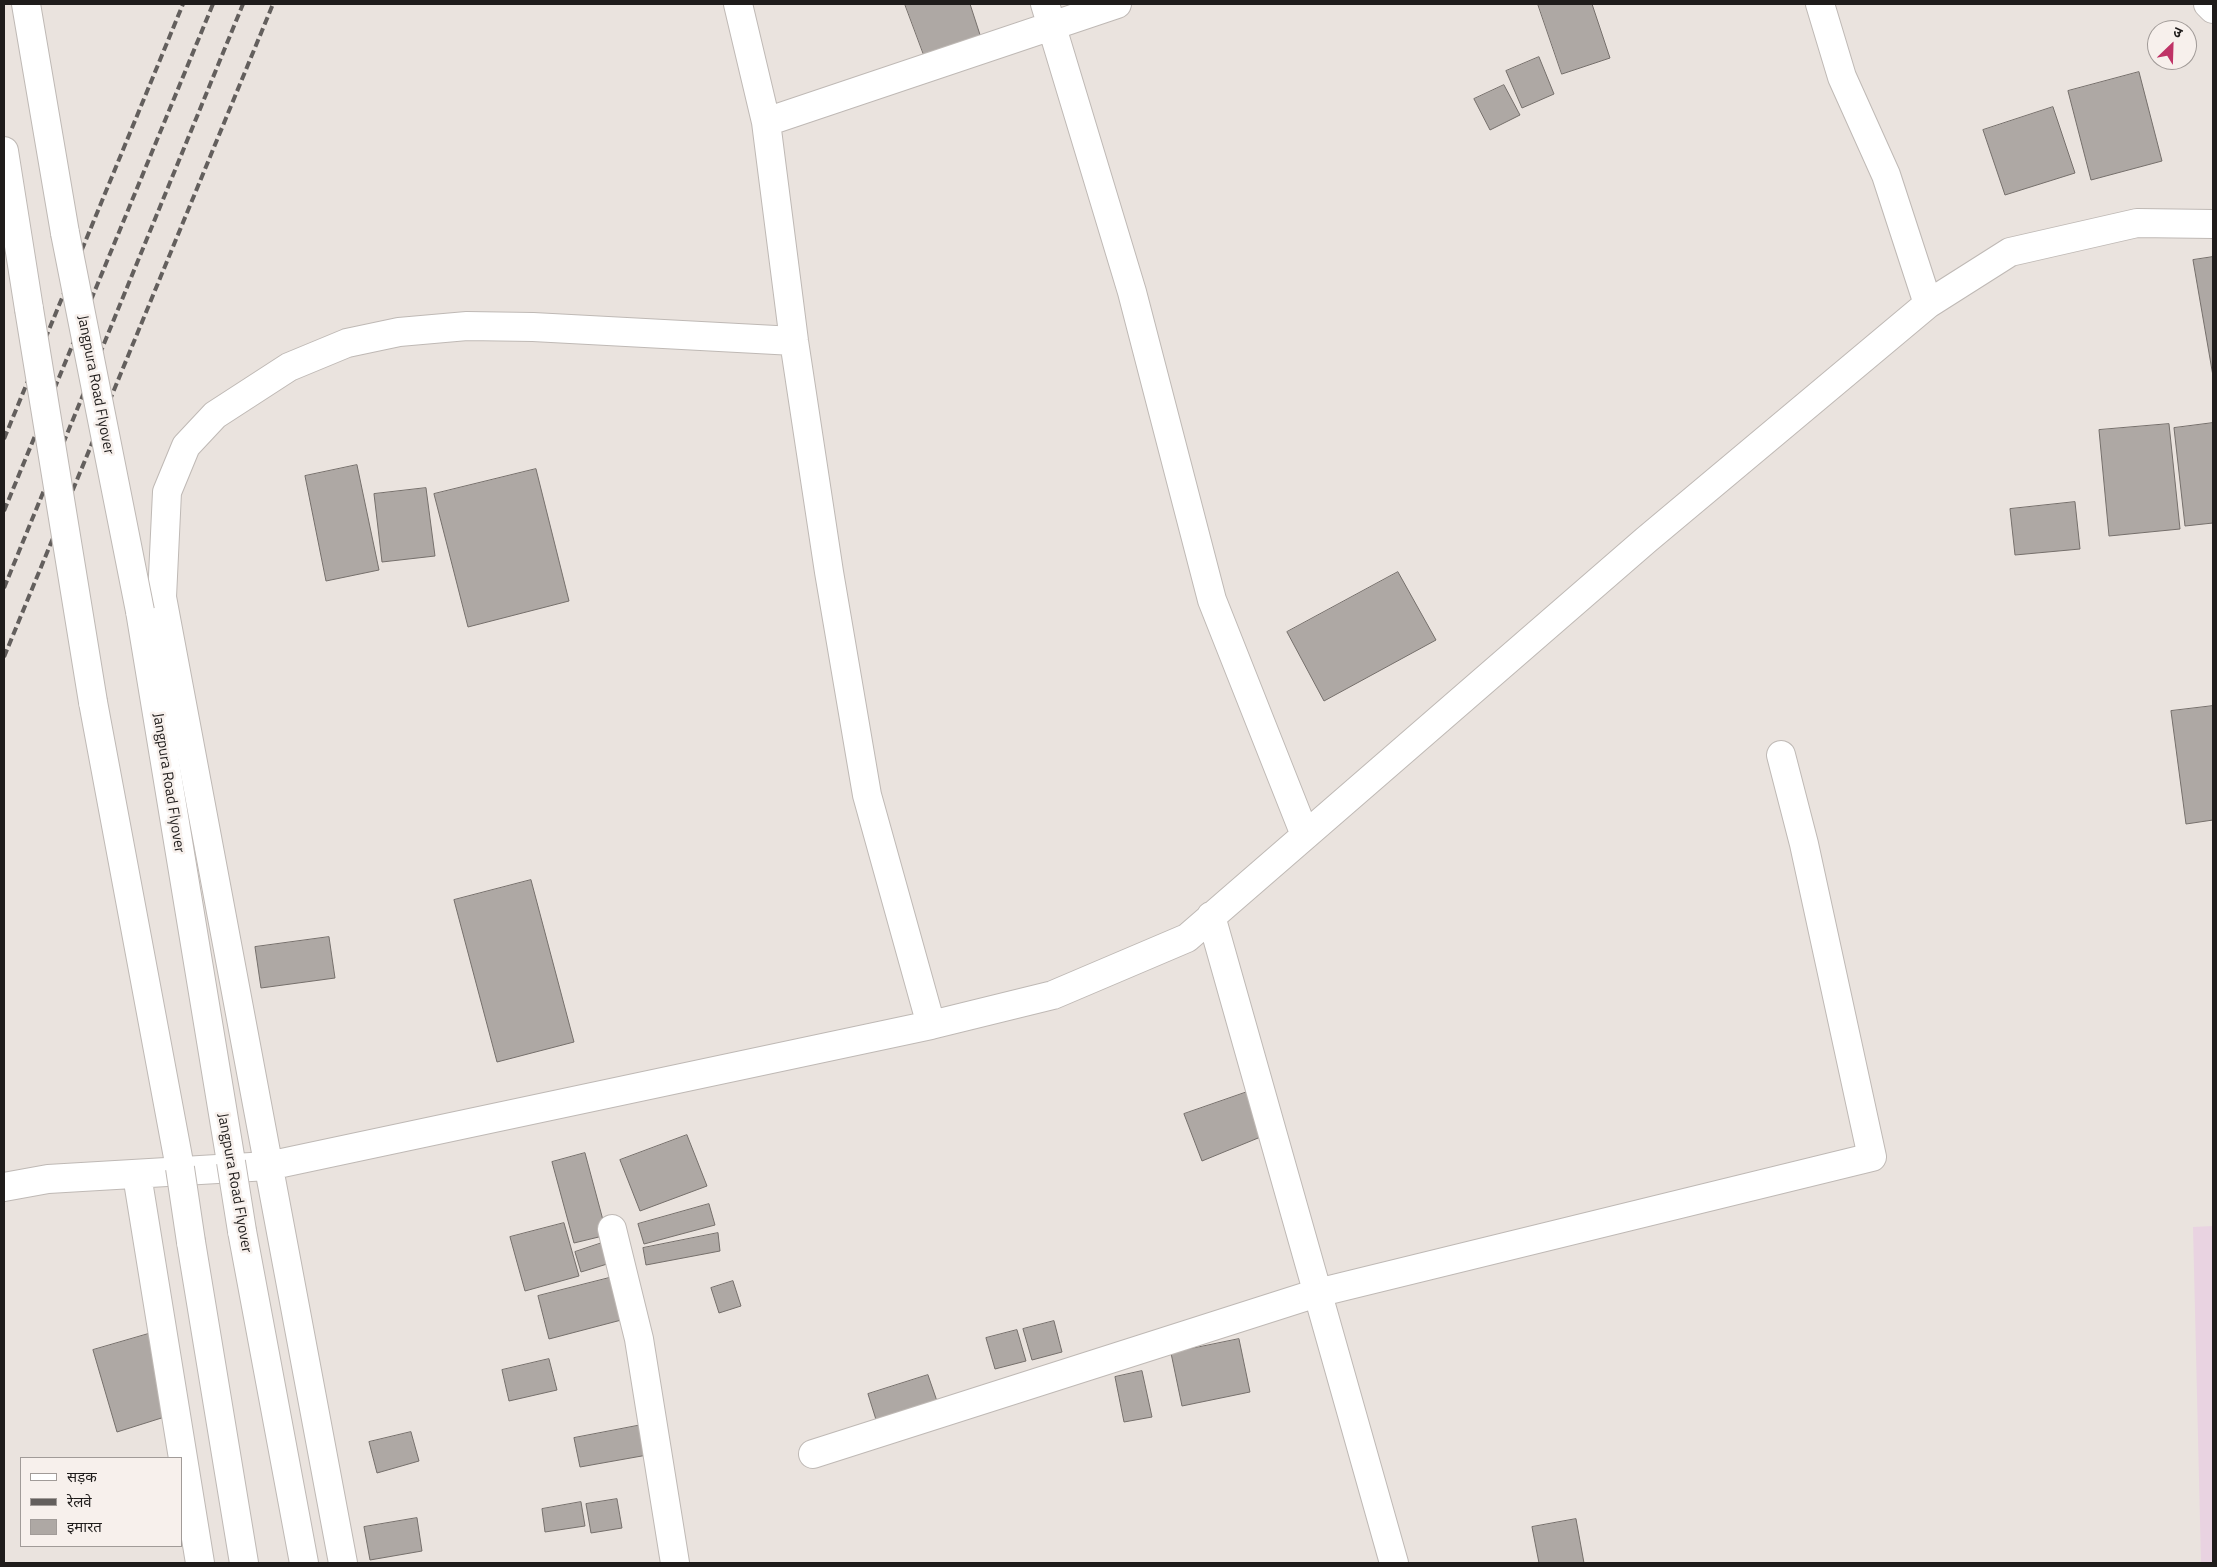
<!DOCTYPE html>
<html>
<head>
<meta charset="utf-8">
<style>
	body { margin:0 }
	#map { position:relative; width:2217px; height:1567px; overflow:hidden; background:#eae3de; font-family:"Titillium Web","Noto Sans Devanagari",sans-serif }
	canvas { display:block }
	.frame { position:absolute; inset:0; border:5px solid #1f1c1b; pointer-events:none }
	.legend { position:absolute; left:20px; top:1457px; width:162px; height:90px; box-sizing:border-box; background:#f7f0ec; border:1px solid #a19b98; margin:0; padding:6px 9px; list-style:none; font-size:15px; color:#1f1c1b }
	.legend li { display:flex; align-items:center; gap:10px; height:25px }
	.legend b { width:25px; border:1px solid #a19b98 }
	.north { position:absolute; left:2147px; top:20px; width:50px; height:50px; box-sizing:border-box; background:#f7f0ec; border:1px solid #a19b98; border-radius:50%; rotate:24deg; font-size:14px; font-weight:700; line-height:20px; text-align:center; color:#1f1c1b }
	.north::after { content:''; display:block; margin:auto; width:18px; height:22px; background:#bf3366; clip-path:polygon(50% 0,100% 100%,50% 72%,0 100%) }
</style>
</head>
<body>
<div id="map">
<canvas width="2217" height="1567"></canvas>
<div class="frame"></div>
<ul class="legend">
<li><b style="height:6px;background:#fff"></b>सड़क</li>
<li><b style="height:6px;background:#635f5d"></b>रेलवे</li>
<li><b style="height:14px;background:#aea8a4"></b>इमारत</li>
</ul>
<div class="north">उ</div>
</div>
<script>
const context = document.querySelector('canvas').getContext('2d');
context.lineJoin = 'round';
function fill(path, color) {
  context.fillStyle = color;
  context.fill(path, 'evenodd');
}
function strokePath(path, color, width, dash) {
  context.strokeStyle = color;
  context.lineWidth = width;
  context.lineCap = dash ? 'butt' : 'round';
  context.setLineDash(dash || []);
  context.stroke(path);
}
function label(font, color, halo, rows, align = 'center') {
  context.font = font + ' "Titillium Web",sans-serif';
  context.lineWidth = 5;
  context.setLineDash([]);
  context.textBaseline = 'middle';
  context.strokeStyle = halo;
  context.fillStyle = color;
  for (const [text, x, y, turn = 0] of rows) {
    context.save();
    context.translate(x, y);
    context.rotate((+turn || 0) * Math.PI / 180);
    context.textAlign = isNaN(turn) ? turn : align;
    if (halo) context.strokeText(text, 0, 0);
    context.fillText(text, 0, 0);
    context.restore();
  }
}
fill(new Path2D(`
	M2213,1226V1563H2201L2193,1227Z`), '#e9d3e1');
const building = new Path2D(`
	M905,4H970L983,44L927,63Z
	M1538,4H1592L1610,58L1562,74Z
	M1539,57L1554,94L1522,108L1506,71Z
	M2139,72L2162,161L2091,180L2068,91Z
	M1504,85L1520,115L1490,130L1474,99Z
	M2053,107L2075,173L2005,195L1983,130Z
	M2213,257V376L2193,260Z
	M2213,423V523L2185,526L2174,428Z
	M2169,424L2180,529L2109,536L2099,430Z
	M357,465L379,570L326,581L305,476Z
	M536,469L569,601L468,627L434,494Z
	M426,488L435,556L382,562L374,494Z
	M2075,502L2080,549L2015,555L2010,509Z
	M1398,572L1436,640L1324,701L1287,632Z
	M2213,706V820L2186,824L2171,711Z
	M531,880L574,1042L497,1062L454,900Z
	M329,937L335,978L261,988L255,947Z
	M1253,1090L1263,1136L1202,1161L1184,1114Z
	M687,1135L707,1186L640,1211L620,1160Z
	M585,1153L607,1235L574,1243L552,1162Z
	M709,1204L715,1225L644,1244L638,1224Z
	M564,1223L579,1276L525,1291L510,1237Z
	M718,1233L720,1251L646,1265L643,1248Z
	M611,1240L617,1261L581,1272L575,1252Z
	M617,1276L629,1318L549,1339L538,1296Z
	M733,1281L741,1306L719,1313L711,1288Z
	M1054,1321L1062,1352L1032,1360L1023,1329Z
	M162,1330L171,1415L117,1432L93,1350Z
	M1017,1330L1026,1361L995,1369L986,1338Z
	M1239,1339L1250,1392L1182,1406L1171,1353Z
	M549,1359L557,1390L509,1401L502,1370Z
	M1142,1371L1152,1417L1124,1422L1115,1377Z
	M928,1375L939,1407L878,1426L868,1394Z
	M647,1424L653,1454L580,1467L574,1438Z
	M411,1432L419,1461L377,1473L369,1442Z
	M617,1499L622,1528L591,1533L586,1504Z
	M581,1502L585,1526L545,1532L542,1509Z
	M417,1518L422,1551L370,1560L364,1527Z
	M1576,1519L1584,1563H1539L1532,1527Z`);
fill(building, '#aea8a4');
strokePath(building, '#756f6b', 1);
const street = new Path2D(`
	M738,4L766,122L794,341L829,572L867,795L931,1025
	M1045,4L1132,292L1212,600L1305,835
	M1820,4L1842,77L1886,175L1928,304
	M2208,4L2213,9
	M766,122L1117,4
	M1211,916L1394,1563
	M137,1175L200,1563
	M4,1187L48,1179L268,1166L931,1025L1053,995L1187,938L1646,540L1928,304L2010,252L2137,223L2213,224
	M612,1229L639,1339L675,1563
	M813,1454L1317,1293L1872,1157L1804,844L1781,755
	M343,1563L162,597L167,492L186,446L215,415L289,367L347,343L399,332L467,326L533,327L794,341`);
const primary = new Path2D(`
	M26,4L65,233
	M4,151L29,309
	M140,611L231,1162
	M93,702L180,1168
	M242,1231L304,1563
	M191,1242L244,1563`);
strokePath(street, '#bfb9b5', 30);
strokePath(primary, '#bfb9b5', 30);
strokePath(street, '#fff', 28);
strokePath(primary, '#fff', 28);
strokePath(new Path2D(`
	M4,439L183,4
	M4,511L213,4
	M4,588L243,4
	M4,657L273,4`), '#635f5d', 4, [8, 4]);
const primaryBridge = new Path2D(`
	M65,233L140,611
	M29,309L93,702
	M231,1162L242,1231
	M180,1168L191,1242`);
strokePath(primaryBridge, '#bfb9b5', 30, []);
strokePath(primaryBridge, '#fff', 28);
label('15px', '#1f1c1b', '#f7f0ec', [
	["Jangpura Road Flyover",95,385,79],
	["Jangpura Road Flyover",168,783,81],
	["Jangpura Road Flyover",234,1183,80]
]);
</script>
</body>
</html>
